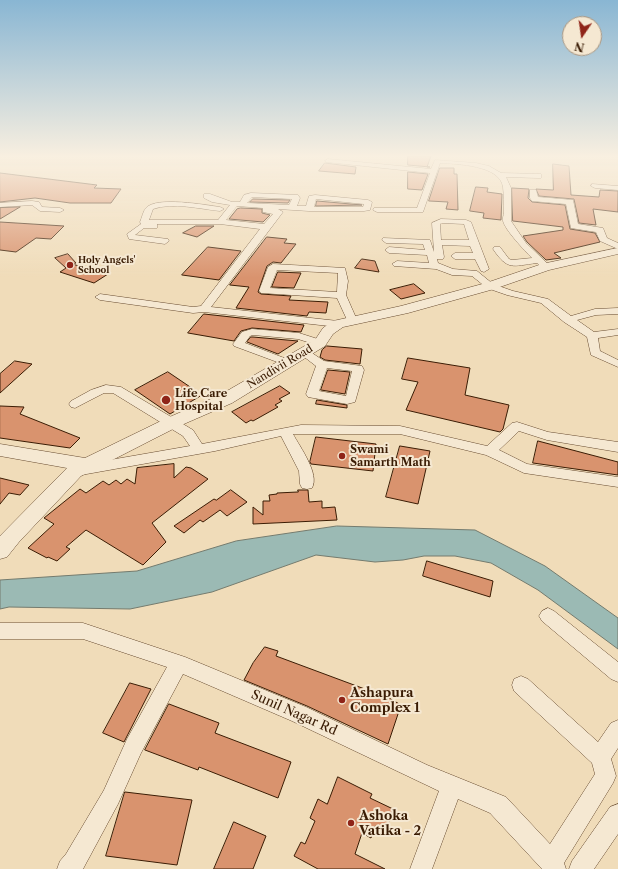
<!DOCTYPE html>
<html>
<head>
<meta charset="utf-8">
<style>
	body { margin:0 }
	#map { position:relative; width:618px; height:869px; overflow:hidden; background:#f0dcb9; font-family:"Libre Caslon Text",serif }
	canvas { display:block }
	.north { position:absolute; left:562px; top:16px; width:40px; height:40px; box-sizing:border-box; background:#f5e8d2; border:1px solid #aa9680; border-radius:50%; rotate:193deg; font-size:11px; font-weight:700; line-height:16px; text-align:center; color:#3a1c04 }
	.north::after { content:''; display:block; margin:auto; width:14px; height:18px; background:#8f2418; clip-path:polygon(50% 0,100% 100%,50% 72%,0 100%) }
</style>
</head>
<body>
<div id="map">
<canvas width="618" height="869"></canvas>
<div class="north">N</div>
</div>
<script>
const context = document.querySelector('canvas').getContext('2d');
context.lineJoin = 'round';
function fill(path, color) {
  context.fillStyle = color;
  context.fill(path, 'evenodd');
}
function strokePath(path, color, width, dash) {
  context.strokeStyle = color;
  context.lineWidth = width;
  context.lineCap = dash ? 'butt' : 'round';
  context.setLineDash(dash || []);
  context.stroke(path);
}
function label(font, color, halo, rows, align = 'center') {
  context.font = font + ' "Libre Caslon Text",serif';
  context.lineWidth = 4;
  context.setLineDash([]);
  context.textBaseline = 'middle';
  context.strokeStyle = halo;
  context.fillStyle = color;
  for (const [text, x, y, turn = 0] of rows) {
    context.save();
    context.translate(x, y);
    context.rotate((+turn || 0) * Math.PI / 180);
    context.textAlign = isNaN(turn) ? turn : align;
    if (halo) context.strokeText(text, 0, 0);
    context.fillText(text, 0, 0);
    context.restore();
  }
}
const water = new Path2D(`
	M337,526L475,530L545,566L618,618V649L538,590L491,563L455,556H424L403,560L375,562L316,555L212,592L130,609L9,607L0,609V580L137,571L236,541Z`);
fill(water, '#9bbab4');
strokePath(water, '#747b6e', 1);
const building = new Path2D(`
	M408,156H431L427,167H430L408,165Z
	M325,163L356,167L355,174L319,171Z
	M553,164L569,166L571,195L599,197L600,190L618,191V212L593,209L596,225L579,223L574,199L539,196L536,189L553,190Z
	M440,168H454V174H457L458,210L446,209L448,202L429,201Z
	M408,172L428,174L422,190L408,189Z
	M0,173L97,185L94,188L121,189L111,203H70L35,198L0,202Z
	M476,187L488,188L487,192L502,194L501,220L483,218L484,213L470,211Z
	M512,188L529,189L528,198L532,202L565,205L570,229L595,233L600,242L554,253L561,258L546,260L527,242L523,236L563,230V227L513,221Z
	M253,199L290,200L288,203L250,202Z
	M317,201L362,205L316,206Z
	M20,207L0,219V208Z
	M241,208L262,209V213L270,215L263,222L229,219L237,209Z
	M0,222L64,226L51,239L36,238L16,252L0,250Z
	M196,226H214L197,237L183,233Z
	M267,237L287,239L284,243L296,244L281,263L273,262L267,266L258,292L261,294L291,296L289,300L328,302L326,313L309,312L307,316L236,308L249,287L230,285Z
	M208,247L241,251L219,280L182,275Z
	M68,254L76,263L72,264L108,274L94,283L60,272L66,268L55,258Z
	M362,259L375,261L379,272L355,268Z
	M278,272L301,273L294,288L272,287Z
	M414,284L425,293L401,299L390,290Z
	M204,314L304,325L301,332L252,328L241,331L234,341L188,333Z
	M251,337H253L298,341L278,354L247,342Z
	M327,346L362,349L360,364L325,360L320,357L322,350Z
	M408,358L470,368L465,395L509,405L503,429L500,432L406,410L418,382L402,379Z
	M15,361L32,364L0,393V374Z
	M328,370L350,372L345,394L321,390Z
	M168,372L202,395L170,414L135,390Z
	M280,386L290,393L279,399L282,401L275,405L278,407L253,421L251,420L246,423L232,412Z
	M317,400L347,405V408L316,404Z
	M0,406L24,407L20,414L80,438L70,448L0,438Z
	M316,437L376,444L373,471L311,464L310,462Z
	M538,441L618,462V475L533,463Z
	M400,446L430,451L418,504L386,497Z
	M174,464V478L186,467L191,468L208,479L152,523L166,542L143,565L86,530L66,547L70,549L57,561L48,557L47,558L28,548L54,524L44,518L80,489L86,493L103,481L109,485L116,480L121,484L127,479L135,484L137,468Z
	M0,478L29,485L20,495L9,493L0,504Z
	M231,490L247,502L227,516L220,510L203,522L200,520L184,533L174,526L214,499L216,500Z
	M298,490H308L309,502L322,501V508L335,507L337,520L253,524V507L263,515V501H270L269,495L277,494V493L298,492Z
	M427,561L493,581L490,597L423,576Z
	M265,647L278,651L276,656L389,698L401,705L388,744L307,706L244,680L253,663Z
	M130,683L151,689L124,742L103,733Z
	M169,704L219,723L215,733L291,762L278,798L199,767L198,770L145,750Z
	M338,777L372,794L370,798L393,809L386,831L375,826L371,838L362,833L355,854L385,869H318L294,856L301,842L305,844L315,821L310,818L318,799L327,804Z
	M125,792L192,800L177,865L106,856Z
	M234,822L266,836L253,869H214Z`);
fill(building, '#d9936e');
strokePath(building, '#3a1c04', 1);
const minor = new Path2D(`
	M328,159L431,169L435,160L476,163L489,166L501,173L541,174V178H538L506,177L511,188V221L526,243L551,267L549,269H543L537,263C512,266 508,271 493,249L494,247H500L509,259L512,260L532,258C525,251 505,230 503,221C502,219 504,215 504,212C504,204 504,195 503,187C500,165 457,164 440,163L423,212H377L373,210L374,208H417L430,173L326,162L325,161Z
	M592,184L618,186V190L595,188L591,186Z
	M530,190H536L538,197L573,200L578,224L603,228L607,238L618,243V249L600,241L596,232L571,228L566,204L532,201L530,198Z
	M251,193L298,195L300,198L297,206H306L309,196L315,195L368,200L372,202L370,210L364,211H309L278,209L283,212L211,307L338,321L342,322L343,324L342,326L338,327L204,312L193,313L100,300L95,297L100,294L193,307L201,306L260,229L220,224H157V228H144L135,235L168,239L169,241L165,244L129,239L127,234L141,224L140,222C142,218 143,211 146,208C156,196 206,205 220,207L224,209L220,211C200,209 173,202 153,209L149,220H218L230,205L212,202L204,198V194H210L232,202H240L244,195ZM252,197L292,199L289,205L247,203ZM316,199L364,204L363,207H314ZM237,206L263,208V212L273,214L264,224L226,220Z
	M32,201L39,202L42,207L60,208L64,210L60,212L40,211L32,205L0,207V203Z
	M441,219L466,220L471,222L489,269L484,272L481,271L475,259H455L451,256L455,253H473L470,246L442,245L444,257L443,259H437L438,263L453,269L477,271L493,284L513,291L548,299L571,316L595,309L618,308V314L596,315L577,320L594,332L618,329V335L598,338L600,351L618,360V367L591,355L587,337L564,322L541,303L507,295L487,288L472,276L452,275L436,269L394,266L392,264L397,261L429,263L427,255L389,253L385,250L389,247L425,250L423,244L386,243L382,240L383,238L430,240L434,252L432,223ZM442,223L464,224L469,240H441L440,224Z
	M273,264L345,268L348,281L346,295L357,320L352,323L348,322L337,298L261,293L259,291L268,267ZM277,270L338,273L337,292L270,288Z
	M252,329L299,333L324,341L325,343L320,346L298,339L253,335L250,336L245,343L292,361L294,363L292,365L288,366L234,346L233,344L242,332Z
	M305,350L309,351L324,361L362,366L364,370L355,402L347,404L308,397L306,394L316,366L299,353ZM327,368L352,371L346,396L319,391Z
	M106,385L121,387L193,430L202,444L301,425L400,426L487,446L512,423L517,422L548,432L618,442V452L547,440L519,431L499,450L527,464L618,477V487L524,473L486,455L400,434H293C300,447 320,474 312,488L307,489L302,488L300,484L299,471L281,436L215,451L81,475L76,473L74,470L76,467L81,465L190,446L183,436L113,393H104L75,408L71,407L69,404L71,401L91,390Z
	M548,608L554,611L618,662V682L611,679L542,621L539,616L542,611Z
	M0,623H83L185,657L306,707L427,765L506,797L550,844L595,774L592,763L514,691L512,685L514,679L521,676L528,679L598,742L611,723L618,720V748L611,759L616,776L613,783L564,863L566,869H542L490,813L458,799L432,869H410L439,791L292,721L183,674L141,753L118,804L83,869H57L60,861L66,854L104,790L127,739L167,667L83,639H0Z
	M618,804V834L594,869H569L572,861L610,807Z`);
const tertiary = new Path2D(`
	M618,248V254L549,270L494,289L408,313L343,327L333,334L325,346L232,403L177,427L81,476L19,542L7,557L0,559V536L67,468L0,456V444L85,458L165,419L220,395L315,340L323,328L333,321L401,306L486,283L542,264Z`);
strokePath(minor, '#684c31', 1);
strokePath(tertiary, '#684c31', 1);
fill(minor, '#f5e8d2');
fill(tertiary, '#f5e8d2');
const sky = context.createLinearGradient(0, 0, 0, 278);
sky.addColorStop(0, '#89b6d3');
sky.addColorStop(0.56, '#f8efe0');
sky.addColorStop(1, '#f8efe000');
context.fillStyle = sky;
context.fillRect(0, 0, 618, 278);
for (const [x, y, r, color] of [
	[70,265,4,"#8f2418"],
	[166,400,5,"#8f2418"],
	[342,456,4,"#8f2418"],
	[342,700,4,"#8f2418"],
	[351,823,4,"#8f2418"]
]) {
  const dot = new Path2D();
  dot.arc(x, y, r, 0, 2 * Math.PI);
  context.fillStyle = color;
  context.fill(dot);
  strokePath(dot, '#f5e8d2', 1.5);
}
label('bold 9px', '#3a1c04', '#f5e8d2', [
	["Holy Angels'",78,260],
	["School",78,270]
], 'left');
label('11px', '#3a1c04', '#f5e8d2', [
	["Nandivii Road",280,367,-31]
]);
label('bold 11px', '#3a1c04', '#f5e8d2', [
	["Life Care",175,394],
	["Hospital",175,407],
	["Swami",350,450],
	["Samarth Math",350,463]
], 'left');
label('bold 13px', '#3a1c04', '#f5e8d2', [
	["Ashapura",350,693],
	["Complex 1",350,708],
	["Ashoka",359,816],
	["Vatika - 2",359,831]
], 'left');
label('13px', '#3a1c04', '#f5e8d2', [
	["Sunil Nagar Rd",294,713,24]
]);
</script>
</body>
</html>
